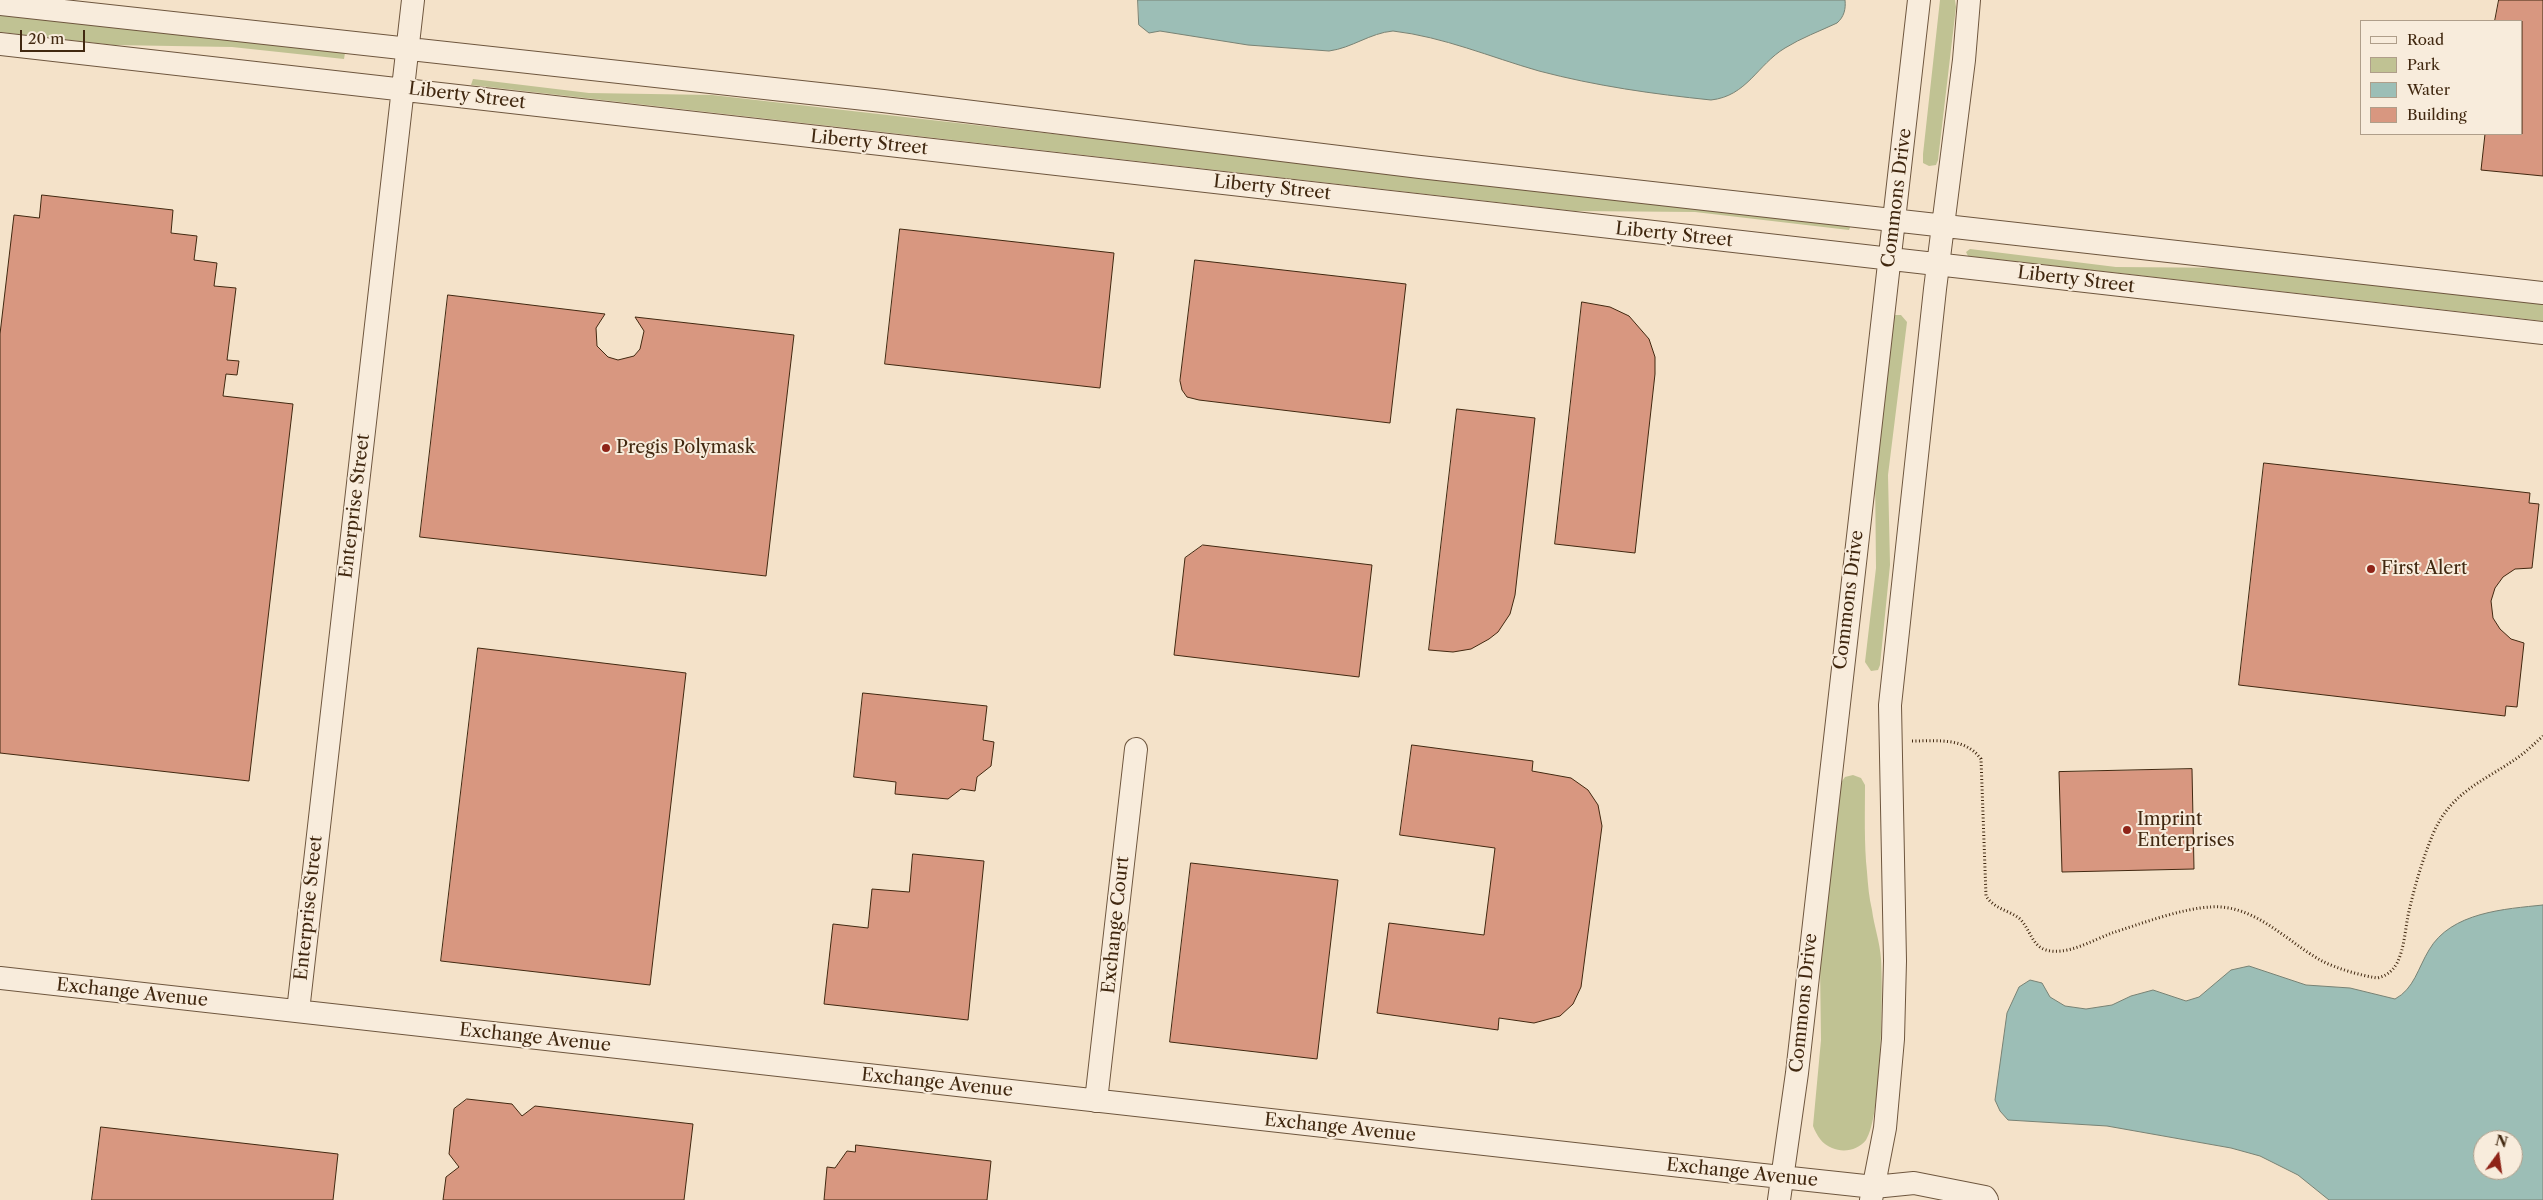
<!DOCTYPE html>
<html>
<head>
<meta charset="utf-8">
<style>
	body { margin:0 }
	#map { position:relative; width:2543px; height:1200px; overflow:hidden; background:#f4e2c9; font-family:"Libre Caslon Text",serif }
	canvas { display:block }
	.legend { position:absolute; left:2360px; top:20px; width:162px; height:115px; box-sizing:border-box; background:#f8ecdc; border:1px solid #af9e8a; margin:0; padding:6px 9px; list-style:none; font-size:15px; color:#412810 }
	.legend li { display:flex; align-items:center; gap:10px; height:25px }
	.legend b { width:25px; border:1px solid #af9e8a }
	.north { position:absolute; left:2473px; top:1130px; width:50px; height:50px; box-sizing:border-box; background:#f8ecdc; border:1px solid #af9e8a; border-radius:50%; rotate:14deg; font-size:14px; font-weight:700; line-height:20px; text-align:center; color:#412810 }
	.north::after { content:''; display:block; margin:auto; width:18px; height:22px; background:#8f2418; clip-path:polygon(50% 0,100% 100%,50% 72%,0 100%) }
	.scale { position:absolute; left:20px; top:30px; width:65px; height:22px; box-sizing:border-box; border:2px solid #412810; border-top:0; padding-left:6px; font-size:15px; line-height:18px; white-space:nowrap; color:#412810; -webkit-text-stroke:4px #f8ecdc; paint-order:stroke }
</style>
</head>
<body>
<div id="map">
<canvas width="2543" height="1200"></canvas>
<ul class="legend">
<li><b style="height:6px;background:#f8ecdc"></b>Road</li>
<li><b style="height:14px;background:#c0c293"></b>Park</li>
<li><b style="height:14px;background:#9cbeb6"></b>Water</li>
<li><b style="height:14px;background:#d89780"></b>Building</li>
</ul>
<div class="north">N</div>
<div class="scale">20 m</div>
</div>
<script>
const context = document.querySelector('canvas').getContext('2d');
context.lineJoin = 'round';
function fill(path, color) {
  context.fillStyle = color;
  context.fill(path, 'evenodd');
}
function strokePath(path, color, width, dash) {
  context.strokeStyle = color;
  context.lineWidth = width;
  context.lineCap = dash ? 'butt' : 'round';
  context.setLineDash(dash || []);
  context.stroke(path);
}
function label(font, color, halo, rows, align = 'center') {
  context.font = font + ' "Libre Caslon Text",serif';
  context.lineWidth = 4;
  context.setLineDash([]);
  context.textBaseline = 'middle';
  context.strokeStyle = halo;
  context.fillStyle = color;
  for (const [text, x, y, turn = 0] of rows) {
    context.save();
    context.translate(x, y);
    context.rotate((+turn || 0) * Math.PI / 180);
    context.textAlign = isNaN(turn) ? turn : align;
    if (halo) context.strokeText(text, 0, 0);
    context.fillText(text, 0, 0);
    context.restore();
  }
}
fill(new Path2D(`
	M1940,0H1955L1956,7L1938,160L1936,165L1929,166L1923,163V154Z
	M0,14L345,53L344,59L232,47L113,45L0,32Z
	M473,79L589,93L712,95L1851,225L1849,230L1695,212L1574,211L471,85Z
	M1970,249L2116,267L2245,268L2543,303V321L1968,256L1966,252Z
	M1895,315H1901L1907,322L1888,475L1890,565L1880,665L1878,670L1871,671L1865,662L1876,568L1875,471L1892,319Z
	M1853,775L1861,778L1865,785C1865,814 1864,843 1867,872C1868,885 1869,898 1872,910C1874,926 1880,942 1881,959C1883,990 1882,1117 1866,1140C1858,1150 1844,1153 1832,1148C1822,1144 1817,1136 1813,1126L1821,1040L1820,965L1840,784L1845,777Z`), '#c0c293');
const water = new Path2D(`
	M1138,0H1845C1846,9 1844,17 1837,23C1820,31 1801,38 1785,48C1757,65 1747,96 1711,100C1653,94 1596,86 1539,71C1490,57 1444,37 1393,31C1370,33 1352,48 1329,51L1248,45L1160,31L1149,33L1139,25Z
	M2543,905V1200H2329L2298,1175L2260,1156L2231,1148L2107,1126L2008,1120L2000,1111L1995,1100L2007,1013L2019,987L2030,980L2042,983L2050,997L2065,1006L2086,1009L2112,1005L2131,996L2153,990L2186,1001L2199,997L2231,970L2249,966L2306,985L2350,988L2395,999C2414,989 2418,968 2429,950C2451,912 2505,909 2543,905ZM2483,1140H2513V1170H2483Z`);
fill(water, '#9cbeb6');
strokePath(water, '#788274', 1);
const building = new Path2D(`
	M2499,0H2543V176L2481,170L2485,134H2522V21H2495Z
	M42,195L173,210L171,233L197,236L194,260L217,263L214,286L236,288L227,360L239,361L237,375L226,374L223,396L293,404L249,781L0,753V334L14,215L39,218Z
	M900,229L1114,253L1100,388L885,364Z
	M1195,260L1406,284L1390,423L1199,400L1187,397L1182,390L1180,381Z
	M448,295L605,314L596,328L597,346L608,357L618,360L634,356L640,349L644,331L635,317L794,335L766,576L420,537Z
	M1582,302L1610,307L1629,316L1649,339L1655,357V374L1635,553L1555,544Z
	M1457,409L1535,418L1515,595L1510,614L1498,632L1489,639L1471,649L1453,652L1429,650Z
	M2264,463L2530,493L2529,503L2539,504L2532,568L2515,569L2503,577L2495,588L2491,601L2493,618L2500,629L2511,639L2524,643L2517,707L2506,706L2505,716L2239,685Z
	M1203,545L1372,565L1359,677L1174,655L1185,558Z
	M478,648L686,673L650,985L441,961Z
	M863,693L987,706L983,740L994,742L991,766L977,777L975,791L961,789L948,799L895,794L896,782L854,777Z
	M1412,745L1533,761L1532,771L1571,778L1588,790L1598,805L1602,826L1581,987L1573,1004L1560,1016L1534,1023L1499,1018L1498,1030L1377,1013L1389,923L1484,935L1495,848L1400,835Z
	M2192,769L2194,869L2062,872L2059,772Z
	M913,854L984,861L968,1020L824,1004L833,924L868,928L872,889L909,892Z
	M1191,863L1338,880L1317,1059L1170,1042Z
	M467,1099L512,1104L522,1116L535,1106L693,1124L684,1200H443L446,1177L459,1167L449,1154L454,1109Z
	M101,1127L338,1154L333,1200H92Z
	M856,1145L991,1161L987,1200H824L827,1167L835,1168L847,1151L855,1152Z`);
fill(building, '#d89780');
strokePath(building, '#412810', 1);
const minor = new Path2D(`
	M0,4L883,101L1420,167L2543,293
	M0,44L2543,333
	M0,978L1735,1172L1874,1187L1914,1183L1985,1197L1987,1200
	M298,1011L413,0
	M1096,1101L1136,749
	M1779,1200L1797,1073L1919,0
	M1871,1200L1885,1128L1893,1039L1895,961L1890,705L1935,289L1964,60L1969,0`);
strokePath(minor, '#6e563e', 24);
strokePath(new Path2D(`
	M1912,741C1937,741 1965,737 1981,759L1986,896C1994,909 2009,910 2020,919C2030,929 2032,946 2046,950C2067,956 2093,940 2112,933C2140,924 2183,908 2211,907C2255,904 2287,942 2322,961C2338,969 2359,975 2377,978C2386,976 2392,972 2397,963C2405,947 2405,928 2409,911C2415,885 2423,858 2433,834C2451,791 2485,781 2520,756C2528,750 2535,743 2543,736`), '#412810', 3, [1, 2.5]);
strokePath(minor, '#f8ecdc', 22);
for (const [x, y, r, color] of [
	[606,448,5,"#8f2418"],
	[2371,569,5,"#8f2418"],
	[2127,830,5,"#8f2418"]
]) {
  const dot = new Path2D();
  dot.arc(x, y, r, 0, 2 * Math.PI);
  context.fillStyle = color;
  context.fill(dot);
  strokePath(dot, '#f8ecdc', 2);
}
label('18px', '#412810', '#f8ecdc', [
	["Liberty Street",467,96,7],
	["Liberty Street",869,143,6],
	["Liberty Street",1272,188,6],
	["Commons Drive",1897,198,-83],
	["Liberty Street",1674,235,6],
	["Liberty Street",2076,280,7],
	["Enterprise Street",355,506,-83],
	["Commons Drive",1849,600,-83],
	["Enterprise Street",309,908,-84],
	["Exchange Court",1116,925,-84],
	["Exchange Avenue",132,993,6],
	["Commons Drive",1804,1003,-84],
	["Exchange Avenue",535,1038,6],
	["Exchange Avenue",937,1083,6],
	["Exchange Avenue",1340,1128,6],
	["Exchange Avenue",1742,1173,6]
]);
label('18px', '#412810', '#f8ecdc', [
	["Pregis Polymask",616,448],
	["First Alert",2381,569],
	["Imprint",2137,820],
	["Enterprises",2137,841]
], 'left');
</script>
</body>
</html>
